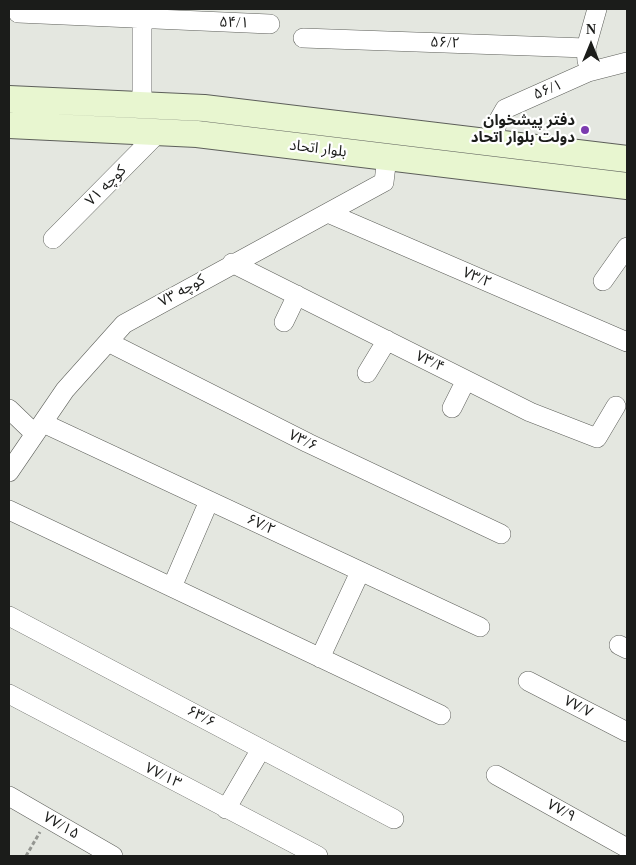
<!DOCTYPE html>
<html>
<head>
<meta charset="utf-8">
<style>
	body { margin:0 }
	#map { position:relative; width:636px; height:865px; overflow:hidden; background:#e4e7e0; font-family:"Times New Roman",serif }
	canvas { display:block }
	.frame { position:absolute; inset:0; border:10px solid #1b1c1a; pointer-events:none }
	.north { position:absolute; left:566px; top:20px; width:50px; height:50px; -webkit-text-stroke:4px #fff; paint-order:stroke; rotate:0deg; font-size:14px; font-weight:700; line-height:20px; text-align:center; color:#1b1c1a }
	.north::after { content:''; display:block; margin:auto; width:18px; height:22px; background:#1b1c1a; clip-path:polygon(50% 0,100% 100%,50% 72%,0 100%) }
</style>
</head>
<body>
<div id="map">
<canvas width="636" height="865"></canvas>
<div class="frame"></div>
<div class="north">N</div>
</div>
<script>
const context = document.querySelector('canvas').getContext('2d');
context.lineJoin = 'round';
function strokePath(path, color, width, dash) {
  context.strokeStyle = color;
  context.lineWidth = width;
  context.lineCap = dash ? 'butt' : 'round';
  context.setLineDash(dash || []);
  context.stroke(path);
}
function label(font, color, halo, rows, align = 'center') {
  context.font = font + ' "Times New Roman","Noto Sans Arabic",serif';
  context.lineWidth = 4.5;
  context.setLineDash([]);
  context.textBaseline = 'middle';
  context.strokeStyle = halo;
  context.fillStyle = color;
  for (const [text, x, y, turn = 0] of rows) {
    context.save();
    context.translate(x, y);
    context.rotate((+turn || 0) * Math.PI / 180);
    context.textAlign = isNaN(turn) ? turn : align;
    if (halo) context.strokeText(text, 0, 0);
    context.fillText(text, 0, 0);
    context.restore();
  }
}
const minor = new Path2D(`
	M18,13L270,24
	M142,19V104
	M303,38L586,48
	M587,61L586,48L597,9
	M493,144L497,123L505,109L588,72L627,62
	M328,213L627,342
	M53,239L159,132
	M232,263L530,412L597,438L616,406
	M603,281L627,247
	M284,322L297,295
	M108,342L308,443L501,534
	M367,373L387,340
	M452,408L466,380
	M9,409L35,434
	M43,423L480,627
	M9,472L65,390L124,324L384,182L387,157
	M9,510L441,715
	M172,587L209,501
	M9,616L394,819
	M619,645L627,649
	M320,658L360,572
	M528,681L627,732
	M9,694L318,856
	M496,775L627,848
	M9,796L113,856
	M226,809L261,749`);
const secondary = new Path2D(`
	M9,99L204,108L627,159
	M9,125L197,134L627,186`);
strokePath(minor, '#5d5f5a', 20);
strokePath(secondary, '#5d5f5a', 28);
strokePath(new Path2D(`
	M26,856L40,832`), '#939590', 3, [4, 2.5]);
strokePath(minor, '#fff', 19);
strokePath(secondary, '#e8f6d0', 26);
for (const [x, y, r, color] of [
	[585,130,5,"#7c3baf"]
]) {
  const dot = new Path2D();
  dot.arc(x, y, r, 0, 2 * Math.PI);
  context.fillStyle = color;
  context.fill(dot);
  strokePath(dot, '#fff', 2);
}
label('15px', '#1b1c1a', '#fff', [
	["۵۴/۱",234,23,2],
	["۵۶/۲",445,43,2],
	["۵۶/۱",548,90,-23],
	["بلوار اتحاد",318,149,7],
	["کوچه ۷۱",106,186,-45],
	["۷۳/۲",477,278,23],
	["کوچه ۷۳",182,291,-29],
	["۷۳/۴",430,362,26],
	["۷۳/۶",303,441,26],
	["۶۷/۲",261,525,25],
	["۷۷/۷",578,707,27],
	["۶۳/۶",201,717,28],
	["۷۷/۱۳",163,776,27],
	["۷۷/۹",561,811,29],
	["۷۷/۱۵",61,826,30]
]);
label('bold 15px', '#1b1c1a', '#fff', [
	["دفتر پیشخوان",575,121],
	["دولت بلوار اتحاد",575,138]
], 'right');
</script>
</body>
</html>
